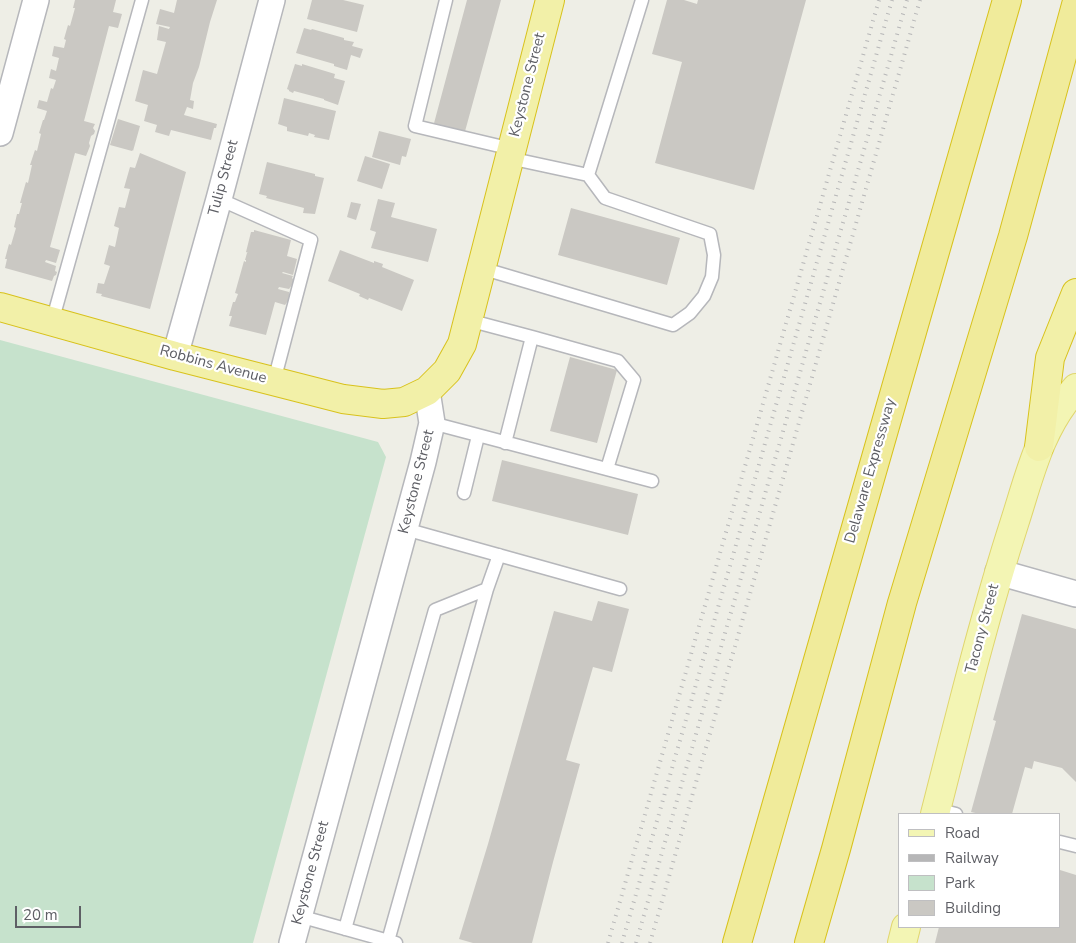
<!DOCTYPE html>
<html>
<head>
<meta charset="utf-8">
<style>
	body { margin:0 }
	#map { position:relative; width:1076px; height:943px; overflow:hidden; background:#eeeee6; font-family:"Nunito Sans",sans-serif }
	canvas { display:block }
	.legend { position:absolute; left:898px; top:813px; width:162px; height:115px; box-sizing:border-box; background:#fff; border:1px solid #bfbfc1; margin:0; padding:6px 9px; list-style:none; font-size:15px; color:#5e5f65 }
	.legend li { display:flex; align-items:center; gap:10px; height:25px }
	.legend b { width:25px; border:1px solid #bfbfc1 }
	.scale { position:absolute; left:15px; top:906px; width:66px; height:22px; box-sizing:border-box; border:2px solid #5e5f65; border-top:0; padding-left:6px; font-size:15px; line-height:18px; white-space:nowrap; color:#5e5f65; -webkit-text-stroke:4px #fff; paint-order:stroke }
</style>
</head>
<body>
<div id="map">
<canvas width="1076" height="943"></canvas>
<ul class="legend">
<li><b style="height:6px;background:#f3f5b4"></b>Road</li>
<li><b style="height:6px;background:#b6b6b7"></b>Railway</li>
<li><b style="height:14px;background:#c6e2cc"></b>Park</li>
<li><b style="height:14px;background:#cac8c3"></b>Building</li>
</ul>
<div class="scale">20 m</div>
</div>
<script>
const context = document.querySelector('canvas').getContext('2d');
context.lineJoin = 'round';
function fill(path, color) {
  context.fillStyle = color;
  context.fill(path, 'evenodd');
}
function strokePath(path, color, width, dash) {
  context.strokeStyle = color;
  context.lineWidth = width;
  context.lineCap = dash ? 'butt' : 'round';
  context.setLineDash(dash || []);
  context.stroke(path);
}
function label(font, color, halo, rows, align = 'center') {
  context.font = font + ' "Nunito Sans",sans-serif';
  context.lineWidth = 4.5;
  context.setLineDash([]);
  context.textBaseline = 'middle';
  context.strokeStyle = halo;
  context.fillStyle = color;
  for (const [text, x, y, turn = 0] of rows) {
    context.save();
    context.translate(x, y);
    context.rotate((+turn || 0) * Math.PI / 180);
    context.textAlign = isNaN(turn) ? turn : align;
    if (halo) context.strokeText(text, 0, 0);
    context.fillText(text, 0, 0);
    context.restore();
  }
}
fill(new Path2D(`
	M0,340L378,442L386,457L253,943H0Z`), '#c6e2cc');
fill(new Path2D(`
	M75,0H116L113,12L122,14L118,28L109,26L84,121L95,124L93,128L95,131L94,134L91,136L89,143L90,146L86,156L75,153L50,247L60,250L56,263L46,260L45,262L56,266L55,271L57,272L56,275L54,276L52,281L5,268L7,259H5L9,244L11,245L16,228L14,227L17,214H19L22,203H20L26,182L28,183L32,165H30L35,150L37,151L41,134L39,133L43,120H44L47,111L37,108L39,100L47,102L51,88L53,89L56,80L49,78L51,69L56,71L59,58L52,56L54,46L64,48L66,40L64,39L68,25L70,26L75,8H73Z
	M177,0H217L210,22L199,67L193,83L190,100L194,101L193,109L187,107L184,115L217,124L216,128H214L211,140L171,130L169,136L155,132L157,125L144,121L148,105L135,101L143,70L157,74L166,42L157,40L159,26L169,29L170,27L156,24L160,9L174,13Z
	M312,0H343L364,5L357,32L307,19Z
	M467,0H501L464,135L433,127Z
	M667,0H684L697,4L698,0H806L754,190L655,163L682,62L652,54Z
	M304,28L311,30L312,29L344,38V40L354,42L352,46L363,49L360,58L351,55L347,70L334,66V64L296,53Z
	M295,64L302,66V64L335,74L334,78L345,81L338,105L324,100V99L294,91L293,93L289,91V90L287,89Z
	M284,98L336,111L329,140L314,137L315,135L309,133L308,136L287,131V127L278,124Z
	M118,119L140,126L133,151L132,150V151L110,145Z
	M379,131L411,139L406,157L402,156L400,165L372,157Z
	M140,153L186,172L150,309L101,296L102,294L96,293L98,283L104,284L110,266L104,264L109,245L115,247L119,228L114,226L119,207L125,208L130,189L124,188L130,167L135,168Z
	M365,156L390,164L382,189L357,181Z
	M267,162L315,174V176L324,178L315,214L303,213L304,208L266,198L267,196L259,194Z
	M378,199L395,203L391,217L437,229L428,262L371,248L376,232L370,230Z
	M351,202L361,204L356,220L347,217Z
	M571,208L680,238L667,285L558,255Z
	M254,230L291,240L287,256L297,259L293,275L283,272L282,273L293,276L292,278L294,280L292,285L289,289L279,287L278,289L289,292V296L288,301L285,305L275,302L266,335L229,326L232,316H229L233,302H235L238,294L235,293L244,261L246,262V260H245L247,253H248L246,252L251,232H254Z
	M340,250L374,263V261L383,264L382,267L414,280L402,311L369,298L368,300L359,296L360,294L328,281Z
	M570,357L617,370L597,443L550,431Z
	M502,460L638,494L628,535L492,501Z
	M598,601L629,609L612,672L593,667L566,760L580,764L553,862L532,943H473L459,939L488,844L554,611L592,621Z
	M1022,614L1076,629V782L1062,768L1034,761L1032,769L1025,767L1012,814H980L971,812L996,721L993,720Z
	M1060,870L1076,875V943H935L939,927H1060Z`), '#cac8c3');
const service = new Path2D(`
	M446,0L415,126L512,149
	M588,175L642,0
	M219,199L311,240L274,381
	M481,268L673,325L690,313L704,296L712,277L714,255L710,234L605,198L588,175L509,158
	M468,320L532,337L505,443
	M52,322L142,0
	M532,337L618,361L634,380L607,469
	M432,423L652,481
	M464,493L478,436
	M405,529L620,589
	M936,809L956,814
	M1060,842L1076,846
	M299,916L396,943
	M345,929L435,610L487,589L499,555
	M388,941L487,589`);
const minor = new Path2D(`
	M0,133L36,0
	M175,356L219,199L272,0
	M998,572L1076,594
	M292,943L423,462L432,423L427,391`);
const primary = new Path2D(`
	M935,814C960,716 984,617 1015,521C1030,474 1041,425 1076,388
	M902,943L906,927`);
const trunk = new Path2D(`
	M0,307L175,356L343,399L383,404L404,402L427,391L447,371L462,344L550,0
	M1039,447L1050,358L1076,293`);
const motorway = new Path2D(`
	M737,943L1007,0
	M809,943L836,849L902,603L1013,236L1076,5`);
strokePath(service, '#b6b7bb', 15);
strokePath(minor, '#b6b7bb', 28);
strokePath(primary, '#e0d66d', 30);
strokePath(trunk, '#d8c21c', 30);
strokePath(motorway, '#d8c21c', 30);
strokePath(service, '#fff', 12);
strokePath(minor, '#fff', 25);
strokePath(primary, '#f3f5b4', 28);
strokePath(trunk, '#f2f0a8', 28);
strokePath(motorway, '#f0eb9b', 28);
strokePath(new Path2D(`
	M608,943L879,0
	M622,943L892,0
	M636,943L907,0
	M650,943L920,0`), '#b6b6b7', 4, [1, 6]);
label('15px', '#5e5f65', '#fff', [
	["Keystone Street",528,85,-76],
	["Tulip Street",224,178,-75],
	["Robbins Avenue",213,365,15],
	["Delaware Expressway",871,471,-74],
	["Keystone Street",417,482,-76],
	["Tacony Street",983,629,-75],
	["Keystone Street",311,873,-75]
]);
</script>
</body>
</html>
